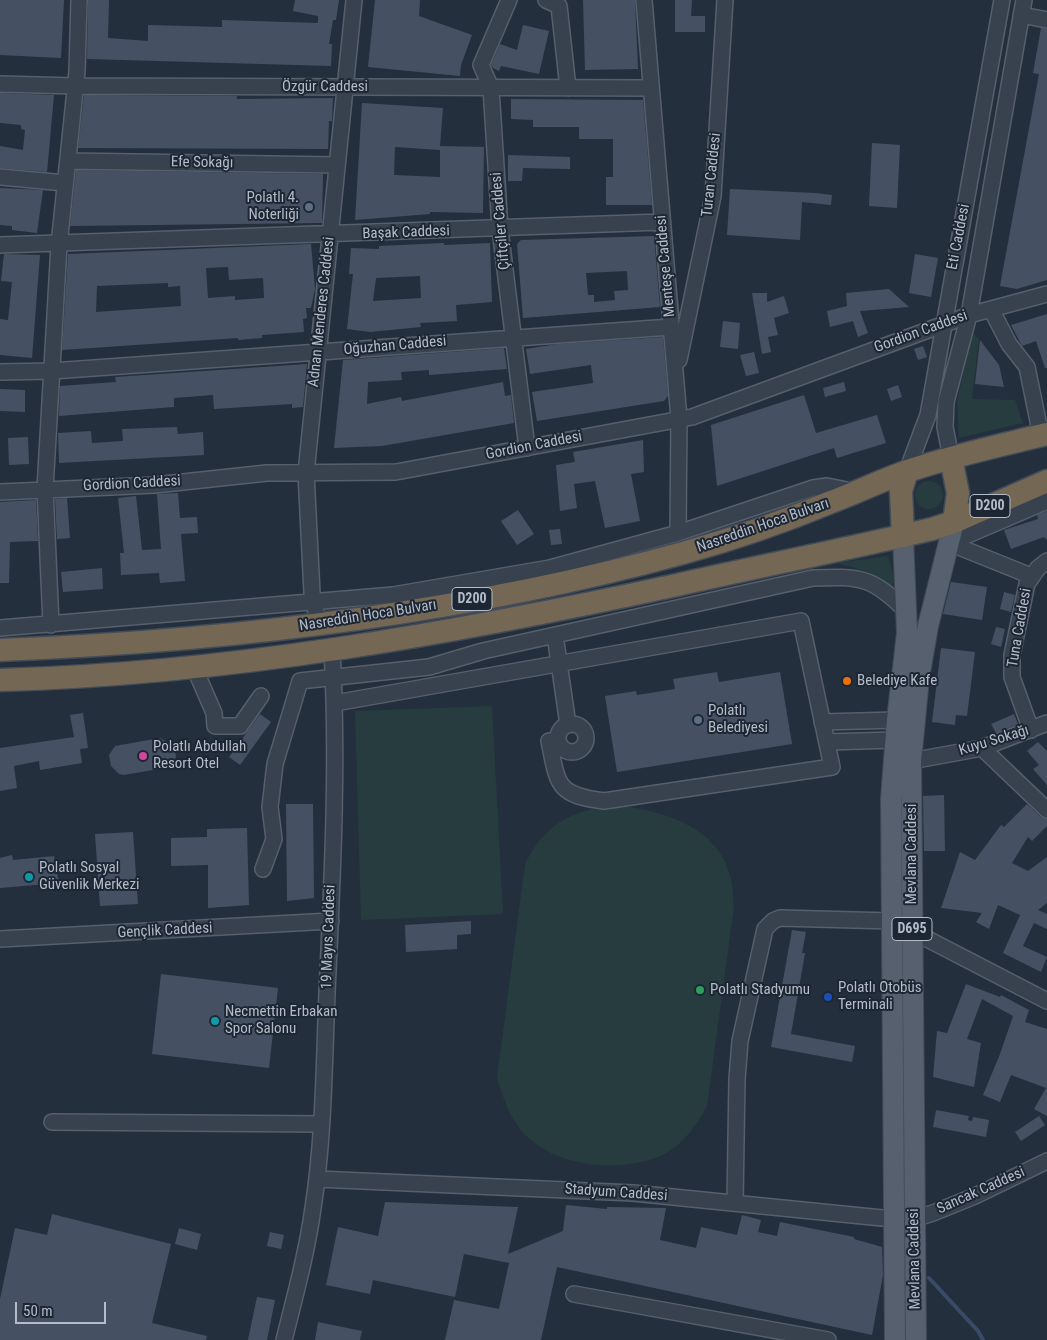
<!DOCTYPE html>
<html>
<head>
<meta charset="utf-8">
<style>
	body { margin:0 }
	#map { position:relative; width:1047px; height:1340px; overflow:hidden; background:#242f3e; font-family:"Roboto Condensed",sans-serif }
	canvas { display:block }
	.scale { position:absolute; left:15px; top:1302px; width:91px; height:22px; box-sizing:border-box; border:2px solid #b4bcc9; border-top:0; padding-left:6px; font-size:15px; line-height:18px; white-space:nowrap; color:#b4bcc9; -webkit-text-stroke:4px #1d2633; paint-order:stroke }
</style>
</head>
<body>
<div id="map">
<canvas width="1047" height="1340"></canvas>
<div class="scale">50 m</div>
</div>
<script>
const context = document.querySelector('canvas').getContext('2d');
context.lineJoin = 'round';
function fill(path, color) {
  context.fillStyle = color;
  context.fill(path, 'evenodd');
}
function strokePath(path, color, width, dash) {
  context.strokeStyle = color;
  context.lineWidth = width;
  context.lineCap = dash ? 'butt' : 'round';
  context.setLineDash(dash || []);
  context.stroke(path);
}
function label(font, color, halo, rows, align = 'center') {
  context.font = font + ' "Roboto Condensed",sans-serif';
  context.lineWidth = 4;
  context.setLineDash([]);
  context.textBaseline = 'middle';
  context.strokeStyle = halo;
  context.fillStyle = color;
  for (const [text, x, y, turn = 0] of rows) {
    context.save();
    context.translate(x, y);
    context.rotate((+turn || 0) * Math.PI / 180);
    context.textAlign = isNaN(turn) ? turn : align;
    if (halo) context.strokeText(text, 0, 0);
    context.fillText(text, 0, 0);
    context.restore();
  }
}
fill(new Path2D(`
	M974,334L979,339L972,399L1015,400L1023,423L959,438L957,402L971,336Z
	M915 495a14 14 0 1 1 28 0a14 14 0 1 1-28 0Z
	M888,556L894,578L892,588L868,572L837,563Z
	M492,706L503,914L361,920L355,711Z
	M615,805C660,810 717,825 730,875C733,885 733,896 734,906L707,1106C696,1126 681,1148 658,1157C616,1173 551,1167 521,1130C508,1114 503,1097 497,1078L525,864C545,823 571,811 615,805Z`), '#263c3f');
strokePath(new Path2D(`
	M929,1278L978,1331L983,1340`), '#394c67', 4);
fill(new Path2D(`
	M0,0H64L61,58L0,55Z
	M88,0H109L108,38L148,41V25L222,27V20L318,23V16L293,11L295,0H339L336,20H333L329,44H332L331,66L87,59Z
	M375,0H420L419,16L472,35L461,65L460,76L368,67Z
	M583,0H635L638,69L585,70Z
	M675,0H692L691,16H705V32H675Z
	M523,25L549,31L539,74L501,66L499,71L493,68L491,65L500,44L517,50Z
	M1041,28L1047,29V280L1017,289L1000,286L1039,74L1033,73Z
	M0,93L54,95L47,172L0,168V146L23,150L25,130L21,129V125L0,123Z
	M84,95L237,96V99L333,98L332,121H329L328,149L78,148Z
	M511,99L643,100L652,205H606V177H613V139H579V127H533V120L511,119Z
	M362,103L443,108L440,146L484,147L483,213L430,212V214L355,220ZM440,146V177L394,175L395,147L440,150Z
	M872,143L900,145L897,208L869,206Z
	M508,155L570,157V169L523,168L522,181H508Z
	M76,170L323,174L322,223L70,226Z
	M0,188L43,190L37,233L12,230V226L0,225Z
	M730,189L815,193L832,195L831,205L802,202L800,240L727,235Z
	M654,236L660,307L523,318L517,244L521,240ZM627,271L628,290L614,291L615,300L594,302V295H588L586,273Z
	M444,243V245L490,243L492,302L456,305L457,321L420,323L421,327L370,332L347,329L353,274H349L351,248L379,249V246ZM420,276L421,298L373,301L376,278Z
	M311,244L315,289L311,308H306L307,318L303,319L304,332L262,335V338L238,340V338L62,350L68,254ZM228,267L229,280L263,278L264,298L235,300V296L208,298L206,268ZM168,283V287L180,286L181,306L96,312L97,286Z
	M4,254L40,255L32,358L0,355V319L8,320L12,282L1,281Z
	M915,254L938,258L931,297L909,293Z
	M889,289L909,307L860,311L868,333L858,337L853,321L830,327L827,311L847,306L846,293Z
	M752,293H767V302L784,296L789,313L774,318L778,335L768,337L771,352L762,354Z
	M1047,314V368H1045L1036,341L1022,346L1011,325Z
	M723,321L740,323L738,349L720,347Z
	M663,337L668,396L664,401L537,421L532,392L593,383L591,365L530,374L526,349L557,344Z
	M980,340L999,365L1004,387L975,384Z
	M923,346L927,357L918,360L914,349Z
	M504,348L507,369L429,375V370L401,372L402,380L368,382L367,404L401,397L402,401L503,382L505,396L511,395L514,423L382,446L334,448L343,360Z
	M754,352L759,373L746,376L740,355Z
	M307,364L303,407L292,408V404L214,409L213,395L174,398V407L59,416L60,386L116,382L115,377Z
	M844,382L846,391L825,397L823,388Z
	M898,385L902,397L891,401L887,389Z
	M0,389L25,390V412L0,411Z
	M804,395L816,433L877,415L886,443L837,458L834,448L717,486L711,425Z
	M177,427L178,434L203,432L204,455L59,463L58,433L91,431L92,443L123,441L122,429Z
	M28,437L29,464L9,465L8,438Z
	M643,440L644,472L631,474L640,521L605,528L595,481L574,484L577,508L560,511L556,465L575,462L573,452Z
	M178,493L180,518L197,517L198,533L181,534L185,581L160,583L159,573L121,575L120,553H124L118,498L136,496L142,550L161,549L157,494Z
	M67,498L70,538L57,539L55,499Z
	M36,500L38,541L10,542L9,583H0V502Z
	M518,510L534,534L517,545L501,521Z
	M1047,511V540L1044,537L1011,549L1004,530L1038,519L1037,515Z
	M560,529L562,544L551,545L549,530Z
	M102,568L103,589L63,592L61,572Z
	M951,582L987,587L982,620L943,614Z
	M1004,592L1015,595L1011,612L1000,609Z
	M996,627L1005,629L1001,647L991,644Z
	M941,648L975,652L967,716L956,715L955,725L932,722Z
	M717,672L719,682L780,672L792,744L617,772L605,696L636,691L637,695L675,689L673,679Z
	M83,713L88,748L80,749L82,763L40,770L39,761L14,766L17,788L0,791V748L74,737L70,715Z
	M260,714L271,722L240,765L229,757Z
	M1014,714L1018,724L996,733L991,724Z
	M160,738L174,746L176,757L170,767L124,775L119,774L111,766L109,755L115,746Z
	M1038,742L1047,751V785L1033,769L1039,765L1027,751Z
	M944,795L945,851H924L923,796Z
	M286,804H313L314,898L287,901Z
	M1027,804L1041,817L1047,819V826L1032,841L1028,837L1012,863L1028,871L1047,857V903L1038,910L1047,914V929L1034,923L1023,946L1047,957L1041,972L1003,953L1020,915L998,905L989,929L976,922L982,913L941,908L960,852L975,860L1001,825L1004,827Z
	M247,828L249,905L208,908V865L171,866V838L207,837V829Z
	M133,832L138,904L100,906L95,834Z
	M12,855L13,860L54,856L59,883L0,888V858Z
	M471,921V934L457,935V949L406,952L405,925Z
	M792,930L806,932L802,953H805L791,1034L855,1046L852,1062L771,1047Z
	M161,974L278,988L269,1068L152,1054Z
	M966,984L1000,997L1001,995L1029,1010L1025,1022L1047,1029V1116L1034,1109L1046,1088L1011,1075L1000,1102L983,1095L1000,1054L1013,1016L982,999L967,1039L981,1043L974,1087L933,1077L937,1031L947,1033Z
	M936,1110L969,1116L968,1120L972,1121L973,1117L989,1120L986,1137L933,1127Z
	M1039,1116L1045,1125L1021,1141L1015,1132Z
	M385,1202L518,1207L508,1254L563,1231L566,1205L607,1209V1207L666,1208L660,1240L696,1248L701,1227L737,1235L742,1215L761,1220L758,1232L777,1236L780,1222L854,1237V1239L882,1247L883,1275L872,1335L557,1267L541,1340H445L454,1300L499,1309L509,1263L464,1254L455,1297L373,1280L370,1294L326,1285L338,1227L378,1236Z
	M52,1214L171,1244L152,1323L207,1336L206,1340H0V1299L15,1228L47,1235Z
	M179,1228L201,1234L197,1250L175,1244Z
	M270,1232L284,1235L281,1249L267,1246Z
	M257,1297L275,1300L267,1340H248Z
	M318,1322L362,1331L360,1340H315Z`), '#455162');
const minor = new Path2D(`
	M509,0L481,65L491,88L500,229L527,448
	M546,0L559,6L568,88
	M644,0L679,419L678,533
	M1021,15L1047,20
	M0,84L76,86L650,88
	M68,161L337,165
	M0,177L65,183
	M0,245L662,222
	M991,309L1009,344L1027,367L1041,436
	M679,360L713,196L725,0
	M0,372L52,371L671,327
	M951,458L945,427L946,402L969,315L1024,0
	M907,471L928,415L1002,0
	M0,492L155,485L267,473L396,472L692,417L969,315L1047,294
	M949,543L1047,501
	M949,543L1031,576
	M316,612L312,593L306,473L354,0
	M51,625L45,489L59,245L77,71L79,0
	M0,628L393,595L550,568L678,533L813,488L827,486L857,492
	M555,635L568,725
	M194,667L214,713L215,726H240L261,696
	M335,703L801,621L832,767L604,801C556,795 558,785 549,741
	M822,722L897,720
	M558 738a14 14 0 1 1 28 0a14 14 0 1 1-28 0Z
	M1031,730L1012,677V655L1027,584L1038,568L1047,561
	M827,742L895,740
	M982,748L1047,810
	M911,761L982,748L1047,723
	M263,869L274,839L270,807L275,764L300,681L429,667L483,651L813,578C860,576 873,577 906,611
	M912,931L1047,1001
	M0,939L331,921
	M52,1122L321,1124
	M317,1179L633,1193L882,1218L914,1219L933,1213L975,1196L1047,1161
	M735,1203L737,1079L740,1041L765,929L773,921L780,918L892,921
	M574,1294L828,1340
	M284,1340C295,1296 307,1252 313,1208C325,1130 324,1049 328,971C333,864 338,757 332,650`);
const major = new Path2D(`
	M895,1340L891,799L897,720L907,633L903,536
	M916,1340L911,761L919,678L928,626L954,522`);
const highway = new Path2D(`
	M951,458L958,493L954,522
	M903,536L901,491L907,471
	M0,650C229,641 462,614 683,553C733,539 783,522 831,502C858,492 884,479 911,470C955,455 1002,445 1047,434
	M0,680C229,674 454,633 677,585C762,566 847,549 932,529L954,522L1047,481`);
strokePath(minor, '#565f6c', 18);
strokePath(major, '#414a57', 22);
strokePath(highway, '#434c59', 25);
strokePath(minor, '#38414e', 15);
strokePath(major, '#56606e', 20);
strokePath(highway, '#746855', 22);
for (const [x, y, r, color] of [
	[309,207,5,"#5c6f8a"],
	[847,681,5,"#e8710a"],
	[698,720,5,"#5c6f8a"],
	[143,756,5,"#d1479c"],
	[29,877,5,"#0f9aa8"],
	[700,990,5,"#2e9e5b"],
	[828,997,5,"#1a4fb4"],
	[215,1021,5,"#0f9aa8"]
]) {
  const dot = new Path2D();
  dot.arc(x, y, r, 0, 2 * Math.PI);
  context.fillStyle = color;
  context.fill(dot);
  strokePath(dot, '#1d2633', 2);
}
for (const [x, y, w] of [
	[990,506,40],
	[472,599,40],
	[912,929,40]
]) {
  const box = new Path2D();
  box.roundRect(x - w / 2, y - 11.5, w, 23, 4);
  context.fillStyle = '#1d2633';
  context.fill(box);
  strokePath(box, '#b4bcc9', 1);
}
label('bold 14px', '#b4bcc9', null, [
	["D200",990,506],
	["D200",472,599],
	["D695",912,929]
]);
label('15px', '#b4bcc9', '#1d2633', [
	["Özgür Caddesi",325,87],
	["Efe Sokağı",202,163,1],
	["Turan Caddesi",712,175,-84],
	["Çiftçiler Caddesi",501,221,-95],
	["Başak Caddesi",406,233,-2],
	["Eti Caddesi",959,237,-79],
	["Menteşe Caddesi",666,266,-95],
	["Adnan Menderes Caddesi",322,312,-84],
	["Gordion Caddesi",921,332,-20],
	["Oğuzhan Caddesi",395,346,-5],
	["Gordion Caddesi",534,446,-11],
	["Gordion Caddesi",132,484,-3],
	["Nasreddin Hoca Bulvarı",763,526,-19],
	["Nasreddin Hoca Bulvarı",368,616,-9],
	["Tuna Caddesi",1020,628,-80],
	["Kuyu Sokağı",994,741,-17],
	["Mevlana Caddesi",912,854,-90],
	["Gençlik Caddesi",165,931,-3],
	["19 Mayıs Caddesi",329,937,-88],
	["Sancak Caddesi",981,1191,-24],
	["Stadyum Caddesi",616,1193,4],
	["Mevlana Caddesi",915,1259,-91]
]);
label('15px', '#b4bcc9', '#1d2633', [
	["Polatlı 4.",299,198,"right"],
	["Noterliği",299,215,"right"],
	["Belediye Kafe",857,681],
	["Polatlı",708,711],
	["Belediyesi",708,728],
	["Polatlı Abdullah",153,747],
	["Resort Otel",153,764],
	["Polatlı Sosyal",39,868],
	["Güvenlik Merkezi",39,885],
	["Polatlı Otobüs",838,988],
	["Terminali",838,1005],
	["Polatlı Stadyumu",710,990],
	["Necmettin Erbakan",225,1012],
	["Spor Salonu",225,1029]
], 'left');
</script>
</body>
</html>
